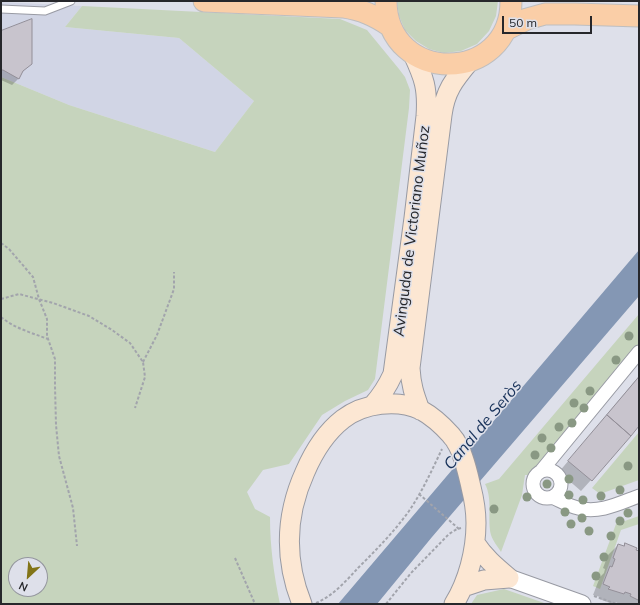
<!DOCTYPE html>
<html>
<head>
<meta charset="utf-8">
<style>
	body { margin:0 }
	#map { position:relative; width:640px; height:605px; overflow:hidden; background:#dee0ea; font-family:Mulish,sans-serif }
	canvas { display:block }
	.frame { position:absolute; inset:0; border:2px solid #26272b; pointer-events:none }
	.north { position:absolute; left:8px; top:557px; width:40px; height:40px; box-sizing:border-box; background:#dee0ea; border:1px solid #94969e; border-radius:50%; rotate:206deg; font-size:11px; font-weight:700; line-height:16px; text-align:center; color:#26272b }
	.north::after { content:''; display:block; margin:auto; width:14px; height:18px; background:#827417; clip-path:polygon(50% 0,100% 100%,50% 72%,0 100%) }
	.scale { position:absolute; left:502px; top:16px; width:90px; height:18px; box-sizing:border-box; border:2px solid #26272b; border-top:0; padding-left:5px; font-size:12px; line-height:14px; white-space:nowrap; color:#26272b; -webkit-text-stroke:3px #dee0ea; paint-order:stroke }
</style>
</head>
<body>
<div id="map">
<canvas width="640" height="605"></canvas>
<div class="frame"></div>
<div class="north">N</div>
<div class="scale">50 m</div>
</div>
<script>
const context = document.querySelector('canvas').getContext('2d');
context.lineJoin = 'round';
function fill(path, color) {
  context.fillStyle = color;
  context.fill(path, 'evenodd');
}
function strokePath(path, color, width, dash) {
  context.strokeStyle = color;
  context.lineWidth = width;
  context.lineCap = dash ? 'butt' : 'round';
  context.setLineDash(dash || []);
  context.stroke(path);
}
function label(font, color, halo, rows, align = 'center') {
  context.font = font + ' Mulish,sans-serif';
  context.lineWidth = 3;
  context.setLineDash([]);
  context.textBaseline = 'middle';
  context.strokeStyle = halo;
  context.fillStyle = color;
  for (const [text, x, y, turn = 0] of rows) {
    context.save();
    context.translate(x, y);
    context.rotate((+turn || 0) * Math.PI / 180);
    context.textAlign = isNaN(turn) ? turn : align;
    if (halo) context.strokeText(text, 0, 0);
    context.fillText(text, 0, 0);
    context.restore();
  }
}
fill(new Path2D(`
	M1,2L82,6L65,27L179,38L254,101L215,152L69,105L1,77Z`), '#d1d5e5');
fill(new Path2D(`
	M397,1H498L496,16L489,31L477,44L461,51L444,53L429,49L416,41L405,30L399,16Z
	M82,6L340,19L367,30L399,69L405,77L410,90L409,108L375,379L368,390L345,401L322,415L289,464L263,470L247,492L255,509L270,517C270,547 274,575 280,604H1V77L69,105L215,152L254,101L179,38L65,27ZM16,565H40V589H16Z
	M639,314V346L530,475H525L522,495L501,552C498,547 493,541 491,535C487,519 493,499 485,484L499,479Z
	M639,432V480L600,494L592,488Z
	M639,516V524L621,530L600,589L593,586L616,524Z
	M504,589L547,604H471L477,595Z`), '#c6d4bd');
fill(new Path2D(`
	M639,250V296L432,537L377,604H338Z`), '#8497b4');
fill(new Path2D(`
	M1,32L31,64L21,73L19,78L12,85L1,80Z
	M639,376V424L591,480L581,491L559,472Z
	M626,544L635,551L639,552V604H620L615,602L613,604L599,599L600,597L593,595L600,577L604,573L605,569L603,568L608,555L618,545L623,547Z`), '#0003');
const building = new Path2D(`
	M32,19V64L23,71L19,79L3,70H1V31Z
	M639,377V426L631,436L607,415Z
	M607,415L631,436L592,481L568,461Z
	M625,543L637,548L636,550L639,551V598L638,600L630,596L631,594L625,592L624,594L608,589L610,587L603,584L610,566L612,567L615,559L613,558L618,544L624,546Z`);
fill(building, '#c8c4cd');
strokePath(building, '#938f98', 1);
const service = new Path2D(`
	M1,9L45,11L71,1`);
const minor = new Path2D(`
	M533 484a14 14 0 1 1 28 0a14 14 0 1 1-28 0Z
	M542,470L639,352
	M552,497C561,501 569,506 578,508C599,514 620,503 639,496`);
const tertiary = new Path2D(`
	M509,578L582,604`);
const secondary = new Path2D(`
	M373,405C382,395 388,385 393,374L414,218L426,116C428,88 424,78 413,54
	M420,410C414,394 411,385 410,368L442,115C445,91 454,80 469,62
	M475,543C484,557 496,567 509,578
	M463,587L484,580L509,578
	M302,604C284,559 285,516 305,472C314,451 325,433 343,419C364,403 397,399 421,410C432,416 442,425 451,435C452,437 455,439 456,442C464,454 468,474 471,487C474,499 476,511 476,523C476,551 468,581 454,604`);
const primary = new Path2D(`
	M204,1L343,7C362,10 374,15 390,26
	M386,1C387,85 511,85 511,1
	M505,30L527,19L545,14H575L639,16`);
strokePath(service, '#989aa3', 9);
strokePath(minor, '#989aa3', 15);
strokePath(tertiary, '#989aa3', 19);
strokePath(secondary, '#989aa3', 21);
strokePath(primary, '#bebebf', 23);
strokePath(new Path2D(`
	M1,243L9,249L33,277L39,299L47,319V336L55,359V386L56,425L59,456L73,508L77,546
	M1,299L19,294L53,303L89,316L112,330L130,343L143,362L145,377L135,408
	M1,317C14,328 32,333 48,339
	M143,362L157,335L174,289V272
	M419,494L459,529
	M235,558L255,604
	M594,596L617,604
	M316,603C333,596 346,581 358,568C376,550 394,532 409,511C422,492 432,470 442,449
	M386,604L411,573L449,534L457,529L461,528`), '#a2a4ac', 2, [3, 2]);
strokePath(service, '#fff', 7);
strokePath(minor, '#fff', 13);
strokePath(tertiary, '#fff', 17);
strokePath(secondary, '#fce7d3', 19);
strokePath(primary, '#facea7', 21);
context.fillStyle = '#899883';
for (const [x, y] of [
	[629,336],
	[616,360],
	[590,391],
	[574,403],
	[584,408],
	[572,423],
	[559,427],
	[542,438],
	[551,448],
	[535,455],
	[628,466],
	[569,479],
	[547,484],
	[620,490],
	[569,495],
	[601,496],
	[527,497],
	[583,500],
	[494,509],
	[565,512],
	[628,513],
	[582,518],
	[620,521],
	[571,524],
	[589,531],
	[611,536],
	[604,557],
	[596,576]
]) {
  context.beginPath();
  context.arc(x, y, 4.5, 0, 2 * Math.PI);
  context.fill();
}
label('15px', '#26272b', '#dee0ea', [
	["Avinguda de Victoriano Muñoz",412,231,-83]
]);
label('italic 16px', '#173159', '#dee0ea', [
	["Canal de Seròs",483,425,-50]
]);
</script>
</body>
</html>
